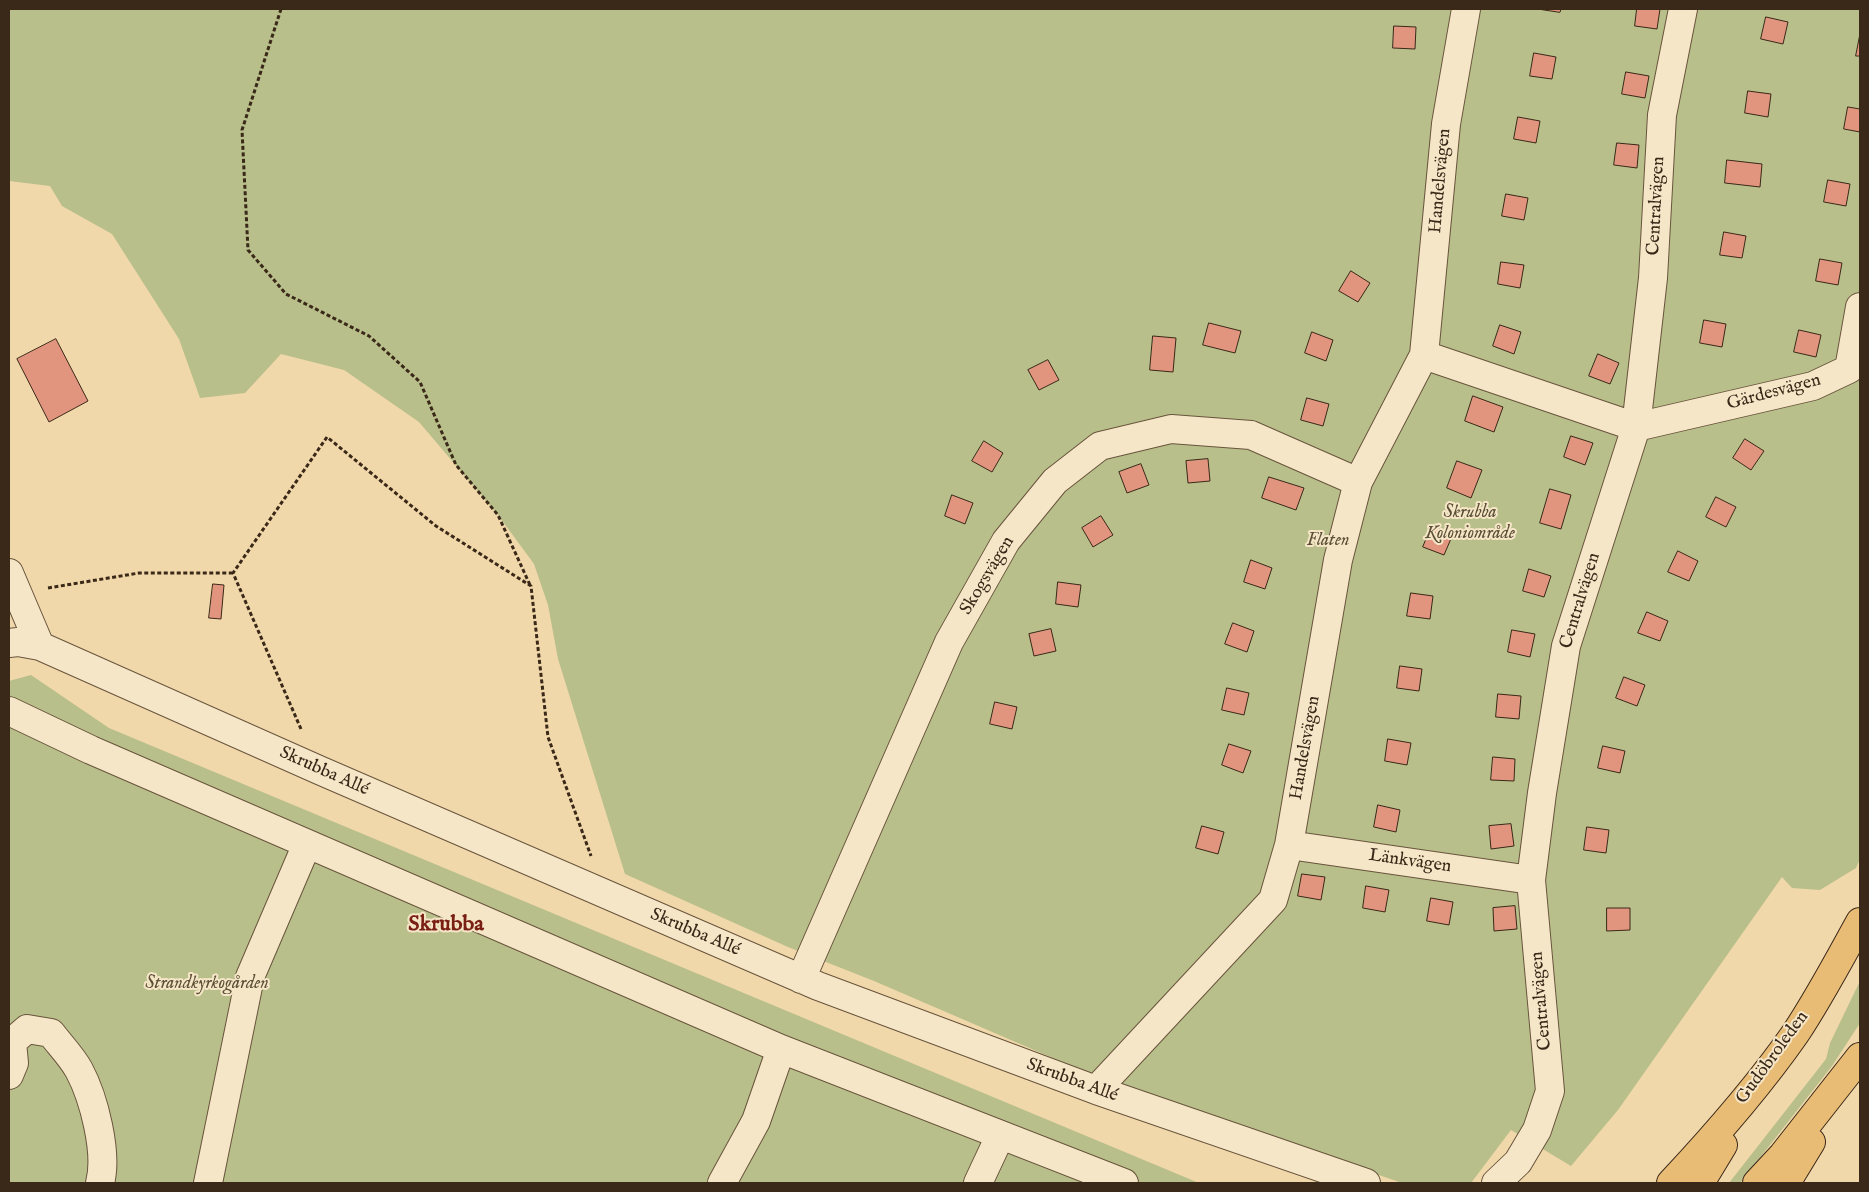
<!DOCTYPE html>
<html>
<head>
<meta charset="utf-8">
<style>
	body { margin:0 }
	#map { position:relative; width:1869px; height:1192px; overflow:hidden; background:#f1d8aa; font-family:"IM FELL English",serif }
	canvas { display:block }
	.frame { position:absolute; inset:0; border:10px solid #3a2818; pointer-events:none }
</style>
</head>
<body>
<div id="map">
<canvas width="1869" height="1192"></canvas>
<div class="frame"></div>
</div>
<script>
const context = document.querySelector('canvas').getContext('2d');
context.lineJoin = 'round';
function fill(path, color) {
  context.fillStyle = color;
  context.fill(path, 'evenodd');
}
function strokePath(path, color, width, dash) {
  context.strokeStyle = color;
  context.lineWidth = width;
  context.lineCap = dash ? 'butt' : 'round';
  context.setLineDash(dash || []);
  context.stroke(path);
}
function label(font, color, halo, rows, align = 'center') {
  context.font = font + ' "IM FELL English",serif';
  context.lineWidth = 4;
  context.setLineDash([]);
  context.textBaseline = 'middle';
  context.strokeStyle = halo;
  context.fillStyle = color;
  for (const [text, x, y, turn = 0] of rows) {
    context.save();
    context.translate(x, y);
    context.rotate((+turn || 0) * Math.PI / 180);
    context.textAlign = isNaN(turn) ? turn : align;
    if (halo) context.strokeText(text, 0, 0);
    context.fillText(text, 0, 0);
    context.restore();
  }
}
fill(new Path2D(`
	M9,9H1860V859L1856,868L1820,890L1792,888L1782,877L1618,1110L1571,1166L1511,1130L1471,1183H1402L1099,1078L874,981L788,947L625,874L558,659L548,605L534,564L498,515L419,422L344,370L281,354L245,393L200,398L179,339L112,234L62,206L50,186L9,181Z
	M31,675L109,728L1199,1183H9V681Z
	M1860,981V1023L1832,1066L1740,1183H1729L1826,1059L1830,1043Z`), '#b8bf8a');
const building = new Path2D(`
	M1538,9H1561L1560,12Z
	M1637,9H1660L1657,29L1635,26Z
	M1766,17L1788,22L1783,44L1761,39Z
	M1394,26L1416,27L1415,49L1393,48Z
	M1860,34V56H1856Z
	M1534,53L1556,57L1552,79L1530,76Z
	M1626,72L1649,76L1645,98L1622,94Z
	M1748,91L1771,94L1768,117L1745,113Z
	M1848,107L1860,109V132L1844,129Z
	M1518,117L1540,121L1536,143L1514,139Z
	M1617,143L1639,145L1637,168L1614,165Z
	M1727,160L1762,164L1760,187L1725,183Z
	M1828,180L1850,184L1846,206L1824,202Z
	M1506,194L1528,198L1524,220L1502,216Z
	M1724,232L1746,236L1742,258L1720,255Z
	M1820,259L1842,263L1838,285L1816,281Z
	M1501,262L1524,265L1520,288L1498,284Z
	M1351,271L1370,283L1358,302L1339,291Z
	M1704,320L1726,324L1722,347L1700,343Z
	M1209,323L1241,331L1235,353L1203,345Z
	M1500,325L1521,332L1514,354L1493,346Z
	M1799,330L1821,335L1816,357L1794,352Z
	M1312,332L1333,340L1326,361L1305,353Z
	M1153,336L1176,338L1173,372L1150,370Z
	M56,339L88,401L49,422L17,359Z
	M1598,354L1619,363L1610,384L1589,376Z
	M1048,360L1059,380L1039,390L1028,370Z
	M1473,396L1503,407L1494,432L1465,421Z
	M1307,398L1329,404L1323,426L1301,420Z
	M1571,436L1593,443L1585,465L1564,457Z
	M1745,439L1764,451L1751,470L1733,458Z
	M984,441L1003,453L992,472L972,461Z
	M1208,459L1210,481L1188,483L1186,461Z
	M1457,461L1482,470L1471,498L1447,488Z
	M1141,464L1149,485L1127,493L1119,472Z
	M1269,477L1304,488L1296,510L1262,498Z
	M1550,489L1571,495L1561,529L1540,523Z
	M952,495L973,503L965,524L945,516Z
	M1716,497L1736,507L1726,527L1706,517Z
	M1101,516L1113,535L1093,547L1082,528Z
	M1432,526L1453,534L1444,555L1423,547Z
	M1678,551L1698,561L1689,581L1668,572Z
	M1251,560L1272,568L1265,589L1244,582Z
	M1529,569L1551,576L1544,597L1523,591Z
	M1058,582L1081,585L1078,607L1056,604Z
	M213,584L224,585L221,619L209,618Z
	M1411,593L1433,596L1430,619L1407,616Z
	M1647,612L1668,621L1660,641L1638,633Z
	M1233,623L1254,631L1247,652L1225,644Z
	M1051,629L1056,651L1034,656L1029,634Z
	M1512,630L1535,634L1530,657L1508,652Z
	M1400,666L1422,669L1419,691L1397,688Z
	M1624,677L1645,685L1637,706L1616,698Z
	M1227,688L1249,693L1244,715L1222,710Z
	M1498,694L1521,696L1519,719L1496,717Z
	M995,702L1017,707L1012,729L990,724Z
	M1388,739L1411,743L1407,765L1385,761Z
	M1229,744L1251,751L1243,773L1222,765Z
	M1603,746L1625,751L1620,773L1598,768Z
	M1493,757L1515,759L1514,781L1491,780Z
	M1378,805L1400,810L1396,832L1374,827Z
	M1511,824L1514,846L1491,849L1489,826Z
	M1202,826L1224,832L1218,854L1196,848Z
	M1587,827L1609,830L1606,853L1584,850Z
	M1302,874L1325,877L1321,900L1298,896Z
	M1366,886L1389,890L1385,912L1363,908Z
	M1431,898L1453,902L1449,925L1427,921Z
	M1515,906L1517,929L1494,931L1493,908Z
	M1607,908H1630V930L1607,931Z`);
fill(building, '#e2957e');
strokePath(building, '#3a2818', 1);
const minor = new Path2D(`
	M1424,355L1636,427L1813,386L1849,369L1860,307
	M9,573L40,646
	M9,643L18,642L40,646L319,770L818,986L1096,1090L1366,1183
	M9,711L91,750L781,1049L1124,1183
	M1289,845L1531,880
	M801,979L949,642L1006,541L1055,481L1100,446L1171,429L1251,435L1358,482
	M9,1075L14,1063L12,1042L27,1029L51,1033C60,1045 72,1057 79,1070C94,1098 108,1153 100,1183
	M1096,1090L1273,900L1289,845L1338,560L1358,482L1424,355L1446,124L1466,9
	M208,1183L250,977L307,844
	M722,1183L756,1121L781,1049
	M978,1183L1000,1136
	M1496,1183L1518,1162L1537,1130L1550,1091L1531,880L1542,793L1566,646L1636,427L1653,278L1662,115L1683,9`);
const major = new Path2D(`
	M1671,1183C1715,1136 1758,1087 1795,1034C1819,998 1839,960 1860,922
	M1700,1183L1723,1145
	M1757,1183L1783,1155L1860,1057
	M1786,1183L1811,1142`);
strokePath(minor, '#68543c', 30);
strokePath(major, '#3a2818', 30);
strokePath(new Path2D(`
	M281,9L242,130L248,250L286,294L369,336L420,382L456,465L498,515L530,585
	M48,588L139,573H233
	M301,729L233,573L327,437L436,526L531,586L548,737L591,856`), '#3a2818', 3, [4, 2.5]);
strokePath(minor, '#f6e6c8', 28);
strokePath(major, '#e8bc75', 28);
label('18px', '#3a2818', '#f6e6c8', [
	["Handelsvägen",1441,181,-85],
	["Centralvägen",1657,206,-87],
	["Gärdesvägen",1774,393,-15],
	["Skogsvägen",988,576,-59],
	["Centralvägen",1581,601,-73],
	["Handelsvägen",1306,748,-80],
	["Skrubba Allé",324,772,24],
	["Länkvägen",1410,862,8],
	["Skrubba Allé",695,933,23],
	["Centralvägen",1542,1001,-95],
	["Gudöbroleden",1773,1058,-54],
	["Skrubba Allé",1072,1081,20]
]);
label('italic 18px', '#5a4e34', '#f6e6c8', [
	["Skrubba",1470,513],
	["Koloniområde",1470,534],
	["Flaten",1328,541],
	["Strandkyrkogården",207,984]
]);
label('bold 22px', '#7a1f14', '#f6e6c8', [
	["Skrubba",446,925]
]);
</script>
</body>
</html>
